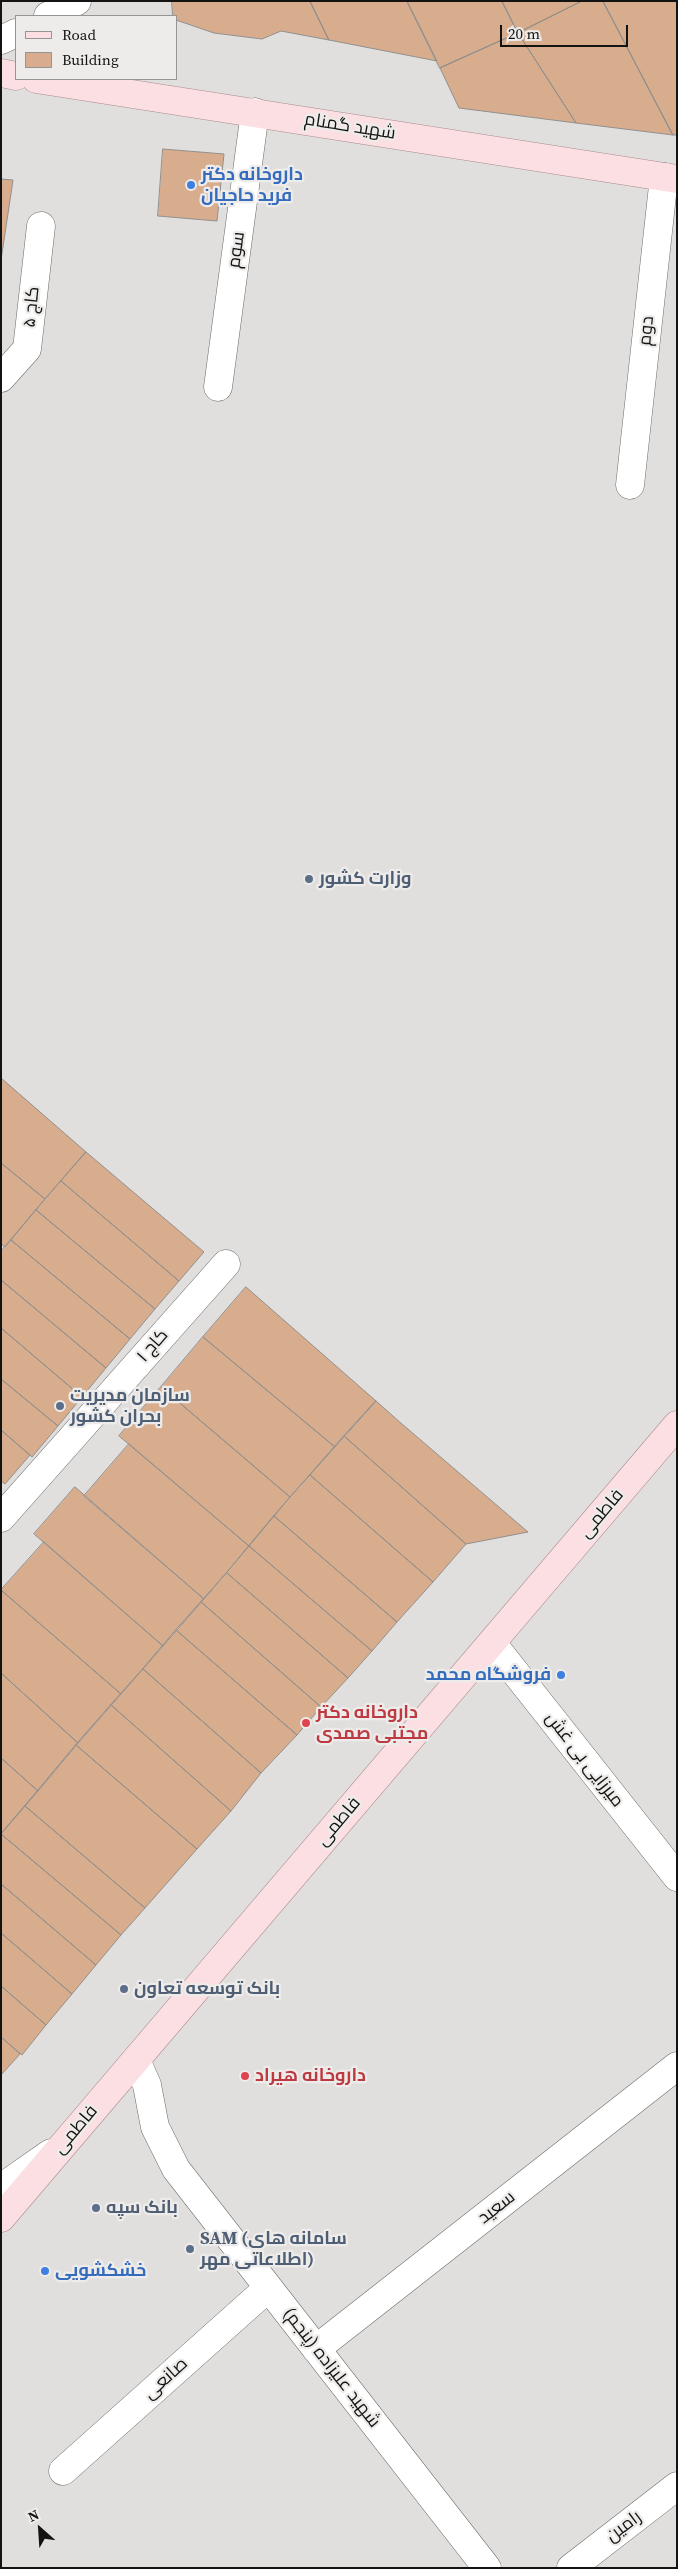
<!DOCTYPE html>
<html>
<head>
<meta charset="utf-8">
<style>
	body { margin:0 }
	#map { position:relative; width:678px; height:2569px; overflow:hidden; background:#e1dfdd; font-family:"Source Serif 4",serif }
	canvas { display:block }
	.frame { position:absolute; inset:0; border:2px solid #131312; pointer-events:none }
	.legend { position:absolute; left:15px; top:15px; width:162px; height:65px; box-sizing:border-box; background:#eeecea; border:1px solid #969594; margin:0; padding:6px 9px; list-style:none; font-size:15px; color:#131312 }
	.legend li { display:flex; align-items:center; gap:10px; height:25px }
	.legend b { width:25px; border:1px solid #969594 }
	.north { position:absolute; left:15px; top:2504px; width:50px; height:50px; -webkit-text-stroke:4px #eeecea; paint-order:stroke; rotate:334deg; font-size:14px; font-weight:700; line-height:20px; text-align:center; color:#131312 }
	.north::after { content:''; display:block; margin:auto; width:18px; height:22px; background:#131312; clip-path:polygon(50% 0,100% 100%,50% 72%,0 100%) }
	.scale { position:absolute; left:500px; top:25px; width:128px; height:22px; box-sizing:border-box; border:2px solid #131312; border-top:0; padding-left:6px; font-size:15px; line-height:18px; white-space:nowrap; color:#131312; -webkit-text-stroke:4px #eeecea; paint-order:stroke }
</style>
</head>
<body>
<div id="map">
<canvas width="678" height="2569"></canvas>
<div class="frame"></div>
<ul class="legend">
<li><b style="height:6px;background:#fbdfe2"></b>Road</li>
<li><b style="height:14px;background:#d8ad8d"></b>Building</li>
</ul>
<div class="north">N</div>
<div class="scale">20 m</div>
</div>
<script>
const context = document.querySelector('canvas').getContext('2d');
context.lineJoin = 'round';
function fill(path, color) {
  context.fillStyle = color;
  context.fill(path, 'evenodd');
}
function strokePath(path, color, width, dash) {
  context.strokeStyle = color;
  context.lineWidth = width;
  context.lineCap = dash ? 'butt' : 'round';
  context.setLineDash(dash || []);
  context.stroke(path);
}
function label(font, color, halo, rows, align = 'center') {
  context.font = font + ' "Source Serif 4",Cairo,serif';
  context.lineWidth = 4.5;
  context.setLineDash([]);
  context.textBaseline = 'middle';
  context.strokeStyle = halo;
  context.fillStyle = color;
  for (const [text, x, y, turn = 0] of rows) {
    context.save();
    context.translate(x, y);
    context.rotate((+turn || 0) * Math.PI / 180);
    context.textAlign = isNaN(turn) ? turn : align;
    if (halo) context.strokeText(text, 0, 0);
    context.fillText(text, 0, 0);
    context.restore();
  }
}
const building = new Path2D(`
	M172,1H310L329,40L281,31L262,39L214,33L176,20V16H173Z
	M310,1H407L437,61L329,40Z
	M407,1H502L518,33L440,68Z
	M502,1H582L518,33Z
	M582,1H603L673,135L576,123L518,33Z
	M603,1H677V135H673Z
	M518,33L576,123L459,108L440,68Z
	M163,149L224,154L217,221L158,216Z
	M1,179L13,180L1,260Z
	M1,1078L86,1152L45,1199L1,1163Z
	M86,1152L204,1252L179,1281L61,1181Z
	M1,1163L45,1199L5,1247L1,1244Z
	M61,1181L179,1281L155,1309L36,1210Z
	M36,1210L155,1309L130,1339L11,1240Z
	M11,1240L130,1339L106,1368L1,1280V1251Z
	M1,1280L106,1368L82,1397L1,1328Z
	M246,1287L376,1401L335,1447L203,1337Z
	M1,1328L82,1397L58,1426L1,1379Z
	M203,1337L335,1447L290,1497L161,1387Z
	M1,1379L58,1426L32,1457L1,1430Z
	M161,1387L290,1497L249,1546L119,1436Z
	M376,1401L402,1424L528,1532L466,1544L344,1436Z
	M1,1430L30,1455L5,1484L1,1481Z
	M344,1436L466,1544L433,1582L310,1475Z
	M129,1444L249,1546L204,1599L84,1496Z
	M310,1475L433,1582L397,1622L274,1516Z
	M75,1487L204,1599L163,1646L34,1534Z
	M274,1516L397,1622L372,1651L249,1546Z
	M44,1542L163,1646L121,1694L1,1590Z
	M249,1546L372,1651L348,1678L227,1573Z
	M227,1573L348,1678L321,1707L201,1602Z
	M1,1590L121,1694L78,1743L1,1673Z
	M201,1602L321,1707L297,1735L176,1630Z
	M176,1630L297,1735L261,1773L143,1669Z
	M143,1669L261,1773L231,1811L111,1705Z
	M1,1673L78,1743L38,1791L1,1758Z
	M111,1705L231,1811L197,1849L76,1745Z
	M76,1745L197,1849L145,1908L25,1806Z
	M1,1758L38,1791L1,1834Z
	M25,1806L145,1908L121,1935L1,1834Z
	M1,1834L121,1935L96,1965L1,1884Z
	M1,1884L96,1965L72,1994L1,1933Z
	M1,1933L72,1994L46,2025L1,1986Z
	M1,1986L46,2025L22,2055L1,2037Z
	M1,2037L20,2054L1,2075Z`);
fill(building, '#d8ad8d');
strokePath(building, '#918f8d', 1);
const street = new Path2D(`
	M48,16L77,1
	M1,40L16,33
	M1,378L27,349L41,226
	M218,387L255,112
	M630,485L664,177
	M1,1518L226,1264
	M492,1643L677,1877
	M136,2060L147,2085L155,2127L176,2169L487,2568
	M316,2349L677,2066
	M63,2471L268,2288
	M571,2568L677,2486`);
const secondary = new Path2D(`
	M1,2188L51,2153`);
const primary = new Path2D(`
	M1,73L16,76
	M36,79L677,179
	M1,2218L677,1425`);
strokePath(street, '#6f6d6b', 29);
strokePath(secondary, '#6f6d6b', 29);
strokePath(primary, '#a88a8d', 29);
strokePath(street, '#fff', 28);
strokePath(secondary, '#fff', 28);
strokePath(primary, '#fbdfe2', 28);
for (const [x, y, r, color] of [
	[191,185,5,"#3f7fe0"],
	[309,879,5,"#5c6f8a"],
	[60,1406,5,"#5c6f8a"],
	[561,1675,5,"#3f7fe0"],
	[306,1723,5,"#e0444e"],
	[124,1989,5,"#5c6f8a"],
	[245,2076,5,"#e0444e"],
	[96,2208,5,"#5c6f8a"],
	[190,2249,5,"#5c6f8a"],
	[45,2271,5,"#3f7fe0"]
]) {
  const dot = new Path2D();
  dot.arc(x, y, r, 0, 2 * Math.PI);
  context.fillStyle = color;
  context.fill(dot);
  strokePath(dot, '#eeecea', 2);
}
label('18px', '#131312', '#eeecea', [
	["شهید گمنام",350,127,9],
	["سوم",237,250,-82],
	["کاج ۵",32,307,-84],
	["دوم",647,331,-84],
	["کاج ۱",153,1346,-49],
	["فاطمی",602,1514,-50],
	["میرزایی بی غش",584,1760,52],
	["فاطمی",339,1822,-50],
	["فاطمی",76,2130,-50],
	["سعید",497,2208,-38],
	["شهید علیزاده (پنجم)",331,2368,52],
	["صانعی",166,2379,-42],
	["رامین",624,2527,-37]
]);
label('bold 18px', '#366cbe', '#eeecea', [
	["داروخانه دکتر",201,175],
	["فرید حاجیان",201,196],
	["فروشگاه محمد",551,1675,"right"],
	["خشکشویی",55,2271]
], 'left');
label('bold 18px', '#4e5e75', '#eeecea', [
	["وزارت کشور",319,879],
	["سازمان مدیریت",70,1396],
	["بحران کشور",70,1417],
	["بانک توسعه تعاون",134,1989],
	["بانک سپه",106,2208],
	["SAM (سامانه های",200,2239],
	["اطلاعاتی مهر)",200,2260]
], 'left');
label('bold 18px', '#be3a42', '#eeecea', [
	["داروخانه دکتر",316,1713],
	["مجتبی صمدی",316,1734],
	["داروخانه هیراد",255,2076]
], 'left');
</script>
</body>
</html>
